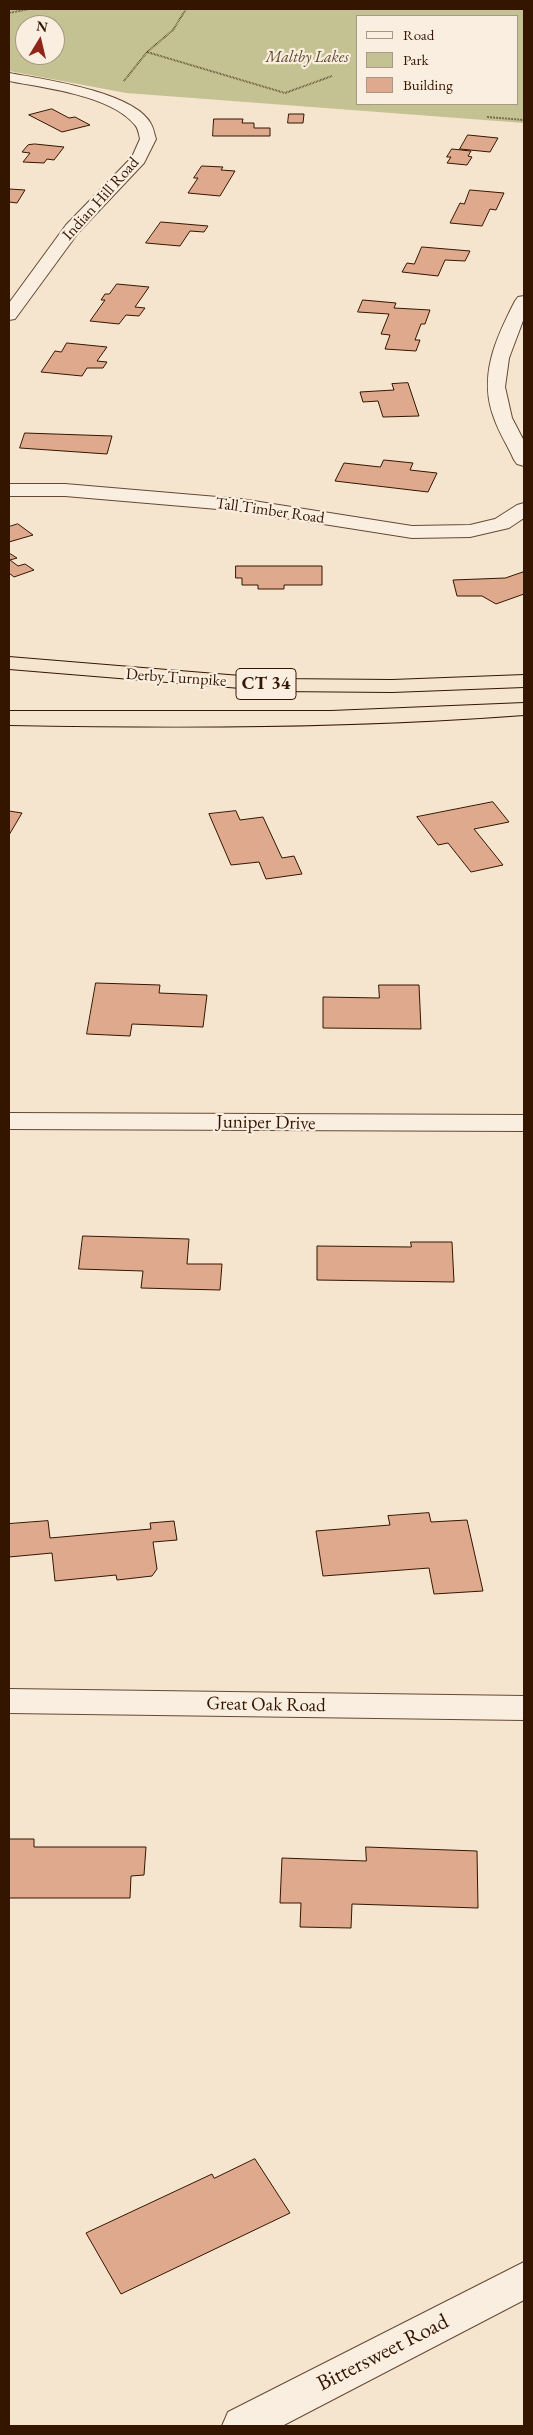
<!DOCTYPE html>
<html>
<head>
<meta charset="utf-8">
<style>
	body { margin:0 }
	#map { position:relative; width:533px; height:2435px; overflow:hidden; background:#f6e5ce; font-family:"EB Garamond",serif }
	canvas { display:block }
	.frame { position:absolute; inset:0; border:10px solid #341600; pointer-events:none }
	.legend { position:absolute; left:356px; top:15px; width:162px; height:90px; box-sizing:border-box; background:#f9eedf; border:1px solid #aa9886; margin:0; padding:6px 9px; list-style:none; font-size:15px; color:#341600 }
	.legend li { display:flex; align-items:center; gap:10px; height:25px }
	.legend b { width:25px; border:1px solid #aa9886 }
	.north { position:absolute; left:15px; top:15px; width:50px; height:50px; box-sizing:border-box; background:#f9eedf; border:1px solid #aa9886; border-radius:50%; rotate:9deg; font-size:14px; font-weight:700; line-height:20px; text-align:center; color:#341600 }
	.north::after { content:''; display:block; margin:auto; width:18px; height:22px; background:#8f2418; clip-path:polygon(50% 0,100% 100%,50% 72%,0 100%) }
</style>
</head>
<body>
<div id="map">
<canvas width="533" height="2435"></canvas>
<div class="frame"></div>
<ul class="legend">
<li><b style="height:6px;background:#f9eedf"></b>Road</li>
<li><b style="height:14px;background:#c4c293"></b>Park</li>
<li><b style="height:14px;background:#dfa98d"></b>Building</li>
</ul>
<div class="north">N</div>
</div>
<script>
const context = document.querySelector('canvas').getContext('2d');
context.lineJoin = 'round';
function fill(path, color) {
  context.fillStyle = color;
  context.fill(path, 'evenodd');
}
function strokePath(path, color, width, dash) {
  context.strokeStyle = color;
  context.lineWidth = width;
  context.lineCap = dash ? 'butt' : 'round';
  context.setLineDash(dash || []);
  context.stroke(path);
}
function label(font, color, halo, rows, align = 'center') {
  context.font = font + ' "EB Garamond",serif';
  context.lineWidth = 4.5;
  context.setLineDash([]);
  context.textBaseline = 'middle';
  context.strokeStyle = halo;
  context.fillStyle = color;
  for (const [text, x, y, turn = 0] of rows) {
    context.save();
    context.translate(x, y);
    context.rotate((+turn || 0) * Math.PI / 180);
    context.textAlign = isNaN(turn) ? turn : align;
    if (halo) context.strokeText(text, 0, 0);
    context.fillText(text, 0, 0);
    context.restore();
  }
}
fill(new Path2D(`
	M9,9H524V123L126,93L9,71ZM357,16H517V104H357ZM25,25H55V55H25Z`), '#c4c293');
const building = new Path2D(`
	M52,109L69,118L75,117L90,125L62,132L29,115Z
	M289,114H304L303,123H288Z
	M214,119H243L242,123H254V128H270V136H213Z
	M468,135L498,138L490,152L460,149Z
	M35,144L64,147L54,160L47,159L44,163L23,162L30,153L22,152L28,145Z
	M452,149L471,151L468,156L472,157L467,165L447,163L451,157H447Z
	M202,166L223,167L221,170L235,171L220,196L188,193L198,178H194Z
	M9,189L25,190L17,203L9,202Z
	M470,190L504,193L496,210L490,209L482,226L450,223L460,203L464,204Z
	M161,222L208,226L204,232L190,231L180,246L146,243Z
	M422,247L470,251L465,261L445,260L438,276L402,272L407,263L414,264Z
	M117,284L149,287L135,307L145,308L139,316L126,315L119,324L90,321L105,300H101L105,294H109Z
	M363,300L396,303L394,308L430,310L425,324H421L415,340H420L416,351L385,349L390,335L381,334L389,314L358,312Z
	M67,343L107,347L97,361L107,362L103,368H87L82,376L41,372L55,351L61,352Z
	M408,383L419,416L383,417L378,401L363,402L360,392L394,390L392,384Z
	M25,433L112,436L107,454L20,448Z
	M384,460L413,463L410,470L437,473L428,492L335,481L344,463L380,467Z
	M18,524L33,535L9,542V527Z
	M9,553L17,558L10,560L18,566L25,564L34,570L14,577L9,573Z
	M236,566H322V585H284V589H258V585H242V578H236Z
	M524,572V594L496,604L482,596H457L453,580L505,578Z
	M493,802L509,822L474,829L503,865L471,872L448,843L438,845L417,817Z
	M9,811L22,813L9,835Z
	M236,811L240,820L263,817L282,858L294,856L302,874L266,879L259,862L231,865L209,814Z
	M96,983L160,985L159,993L207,995L203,1027L132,1024L130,1036L87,1034Z
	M379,985H419L421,1029L323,1028V997L379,998Z
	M83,1236L189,1239L187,1264H222L220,1290L141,1288L143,1271L79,1269Z
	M411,1242H452L454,1282L317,1280V1246L411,1247Z
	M429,1513L431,1522L467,1520L483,1591L434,1594L429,1568L323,1576L316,1531L390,1525L388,1516Z
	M48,1521L50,1538L151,1529L150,1523L174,1521L177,1540L153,1542L157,1569L152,1576L117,1580L116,1575L55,1581L52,1553L9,1557V1524Z
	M9,1839H34V1847H146L144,1875L131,1876L130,1898H9Z
	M366,1847L477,1851L478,1908L352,1904L351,1928L300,1927L301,1903H280L282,1858L366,1861Z
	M255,2159L290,2213L121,2294L86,2233L212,2174L214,2178Z`);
fill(building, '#dfa98d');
strokePath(building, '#341600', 1);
const minor = new Path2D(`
	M9,73C43,79 135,92 151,124C154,129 154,134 156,139L144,163L78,233L15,319L9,320V303L66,225L132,157L140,139C139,134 138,128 135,125C111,95 44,88 9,81Z
	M524,296V318L509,358L505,387L512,418L524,441V466L517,464L514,460C508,446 499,433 494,418C478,376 496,338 515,301L518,297Z
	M9,484H65L241,499L412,526L470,525L495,519L517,505L524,503V518L509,528L470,537L412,538L241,511L65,496H9Z
	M9,1113L524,1115V1131L9,1129Z
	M9,1689L524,1696V1720L9,1713Z
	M524,2262V2300L282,2426H222L228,2412Z`);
const highway = new Path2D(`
	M9,657L277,679L392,680L524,675V687L392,692L277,691L9,669Z
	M524,703V715C353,728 180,728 9,725V711H331Z`);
strokePath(minor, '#644a34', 2);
strokePath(highway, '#341600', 2);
strokePath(new Path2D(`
	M9,13L29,9
	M147,52L285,93L332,76
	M124,81L147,52L173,30L186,9
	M487,117L524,120`), '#341600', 2, [0.5, 1]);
fill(minor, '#f9eedf');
fill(highway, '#f6e5ce');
label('italic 16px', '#5f4a2c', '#f9eedf', [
	["Maltby Lakes",307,58]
]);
label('16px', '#341600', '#f9eedf', [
	["Indian Hill Road",101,199,-48],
	["Tall Timber Road",270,511,8],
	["Derby Turnpike",176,678,4]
]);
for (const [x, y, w] of [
	[266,684,60]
]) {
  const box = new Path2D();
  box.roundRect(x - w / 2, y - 15.5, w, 31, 4);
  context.fillStyle = '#f9eedf';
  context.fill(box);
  strokePath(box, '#341600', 1);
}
label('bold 18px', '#341600', null, [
	["CT 34",266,684]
]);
label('19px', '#341600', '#f9eedf', [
	["Juniper Drive",266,1123,1],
	["Great Oak Road",266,1705,1]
]);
label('22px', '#341600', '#f9eedf', [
	["Bittersweet Road",383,2353,-27]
]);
</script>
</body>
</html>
